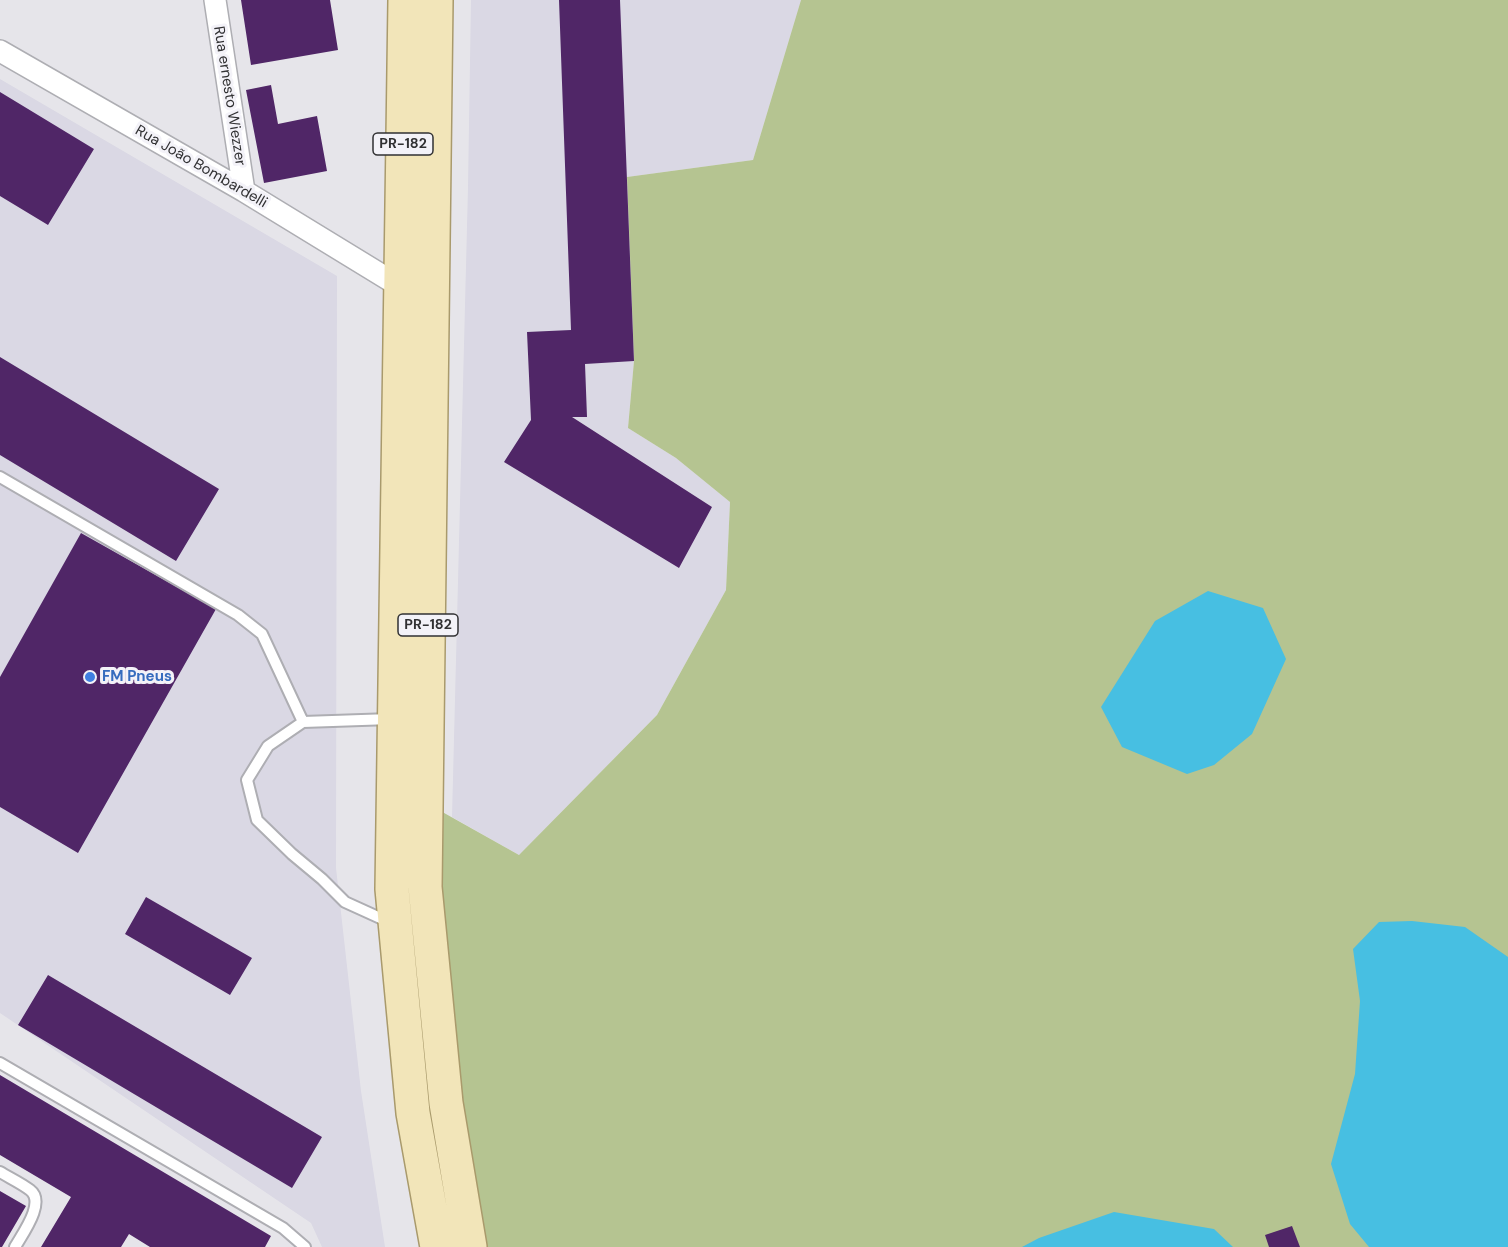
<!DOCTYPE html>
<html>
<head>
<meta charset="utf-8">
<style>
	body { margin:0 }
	canvas { display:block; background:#e6e5ea }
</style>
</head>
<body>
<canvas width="1508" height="1247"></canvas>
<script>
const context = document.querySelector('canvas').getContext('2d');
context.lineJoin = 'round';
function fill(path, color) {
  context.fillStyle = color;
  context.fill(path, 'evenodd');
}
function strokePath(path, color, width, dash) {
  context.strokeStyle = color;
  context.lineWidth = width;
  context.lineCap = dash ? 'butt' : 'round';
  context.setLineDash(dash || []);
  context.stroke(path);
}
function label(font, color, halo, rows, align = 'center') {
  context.font = font + ' "DM Sans",sans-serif';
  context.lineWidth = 6;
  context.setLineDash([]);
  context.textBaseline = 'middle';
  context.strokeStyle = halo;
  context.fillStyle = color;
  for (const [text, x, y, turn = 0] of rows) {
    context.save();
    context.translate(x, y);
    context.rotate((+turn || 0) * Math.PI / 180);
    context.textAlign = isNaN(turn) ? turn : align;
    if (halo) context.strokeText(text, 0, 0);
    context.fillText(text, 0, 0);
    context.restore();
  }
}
fill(new Path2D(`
	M471,0H801L753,160L627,177L634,361L628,428L676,458L730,502L726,590L657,715L519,855L452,817L468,187Z
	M0,79L337,276L336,868L361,1091L385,1247H322L311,1223L0,1013Z`), '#dad8e4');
fill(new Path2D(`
	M801,0H1508V1247H480L435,899L437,809L519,855L657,715L726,590L730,502L676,458L628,428L634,361L627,177L753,160Z`), '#b5c491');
fill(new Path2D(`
	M1208,591L1263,608L1286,659L1252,734L1214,765L1187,774L1122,747L1101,707L1155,621Z
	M1412,921L1465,927L1508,957V1247H1369L1350,1224L1331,1164L1355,1074L1360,1001L1353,949L1379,922Z
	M1114,1212L1214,1229L1233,1247H1022L1039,1238Z`), '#47bfe2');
fill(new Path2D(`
	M241,0H330L338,50L251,65Z
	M559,0H620L634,361L585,364L587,417H572L712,507L679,568L504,462L531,420L527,332L571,330Z
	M271,85L278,124L317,116L327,171L264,183L246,90Z
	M0,92L94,149L48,225L0,196Z
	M0,357L219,489L176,561L0,455Z
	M81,533L216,609L78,853L0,807V677Z
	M146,897L252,958L230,995L125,934Z
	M48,975L322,1137L292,1188L18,1025Z
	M0,1075L271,1236L265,1247H150L129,1234L121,1247H41L71,1197L0,1155Z
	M0,1191L26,1206L2,1247H0Z
	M1292,1226L1300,1247H1269L1265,1235Z`), '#502667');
const lane = new Path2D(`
	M0,477L238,615L262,634L303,722
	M389,922L345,902L322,879L292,854L257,820L247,780L268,746L303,722L391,719
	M0,1063L283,1228L305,1247
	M0,1172C10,1178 21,1183 30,1190C46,1202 23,1233 15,1247`);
const street = new Path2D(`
	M215,0L244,191
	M0,51L244,191L401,287`);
const primary = new Path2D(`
	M405,0L392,889L413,1113L437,1247
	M436,0L425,887L446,1103L470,1247`);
strokePath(lane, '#aeaeb3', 14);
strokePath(street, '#aeaeb3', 24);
strokePath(primary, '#a99a6c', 36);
strokePath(lane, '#fff', 10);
strokePath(street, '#fff', 21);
strokePath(primary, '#f2e5b9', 33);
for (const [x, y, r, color] of [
	[90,677,6,"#3f7fe0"]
]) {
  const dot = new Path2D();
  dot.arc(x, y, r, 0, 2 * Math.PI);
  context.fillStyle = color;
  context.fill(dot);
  strokePath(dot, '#f3f2f8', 2);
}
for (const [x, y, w] of [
	[403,144,60],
	[428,625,60]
]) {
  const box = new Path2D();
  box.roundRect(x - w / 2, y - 11, w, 22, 4.5);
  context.fillStyle = '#f3f2f8';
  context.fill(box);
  strokePath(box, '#313133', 1.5);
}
label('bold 14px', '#313133', null, [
	["PR-182",403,144],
	["PR-182",428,625]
]);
label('15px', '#313133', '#f3f2f8', [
	["Rua ernesto Wiezzer",229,96,81],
	["Rua João Bombardelli",201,167,30]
]);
label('bold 15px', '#366cbe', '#f3f2f8', [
	["FM Pneus",102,677]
], 'left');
</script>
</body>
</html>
